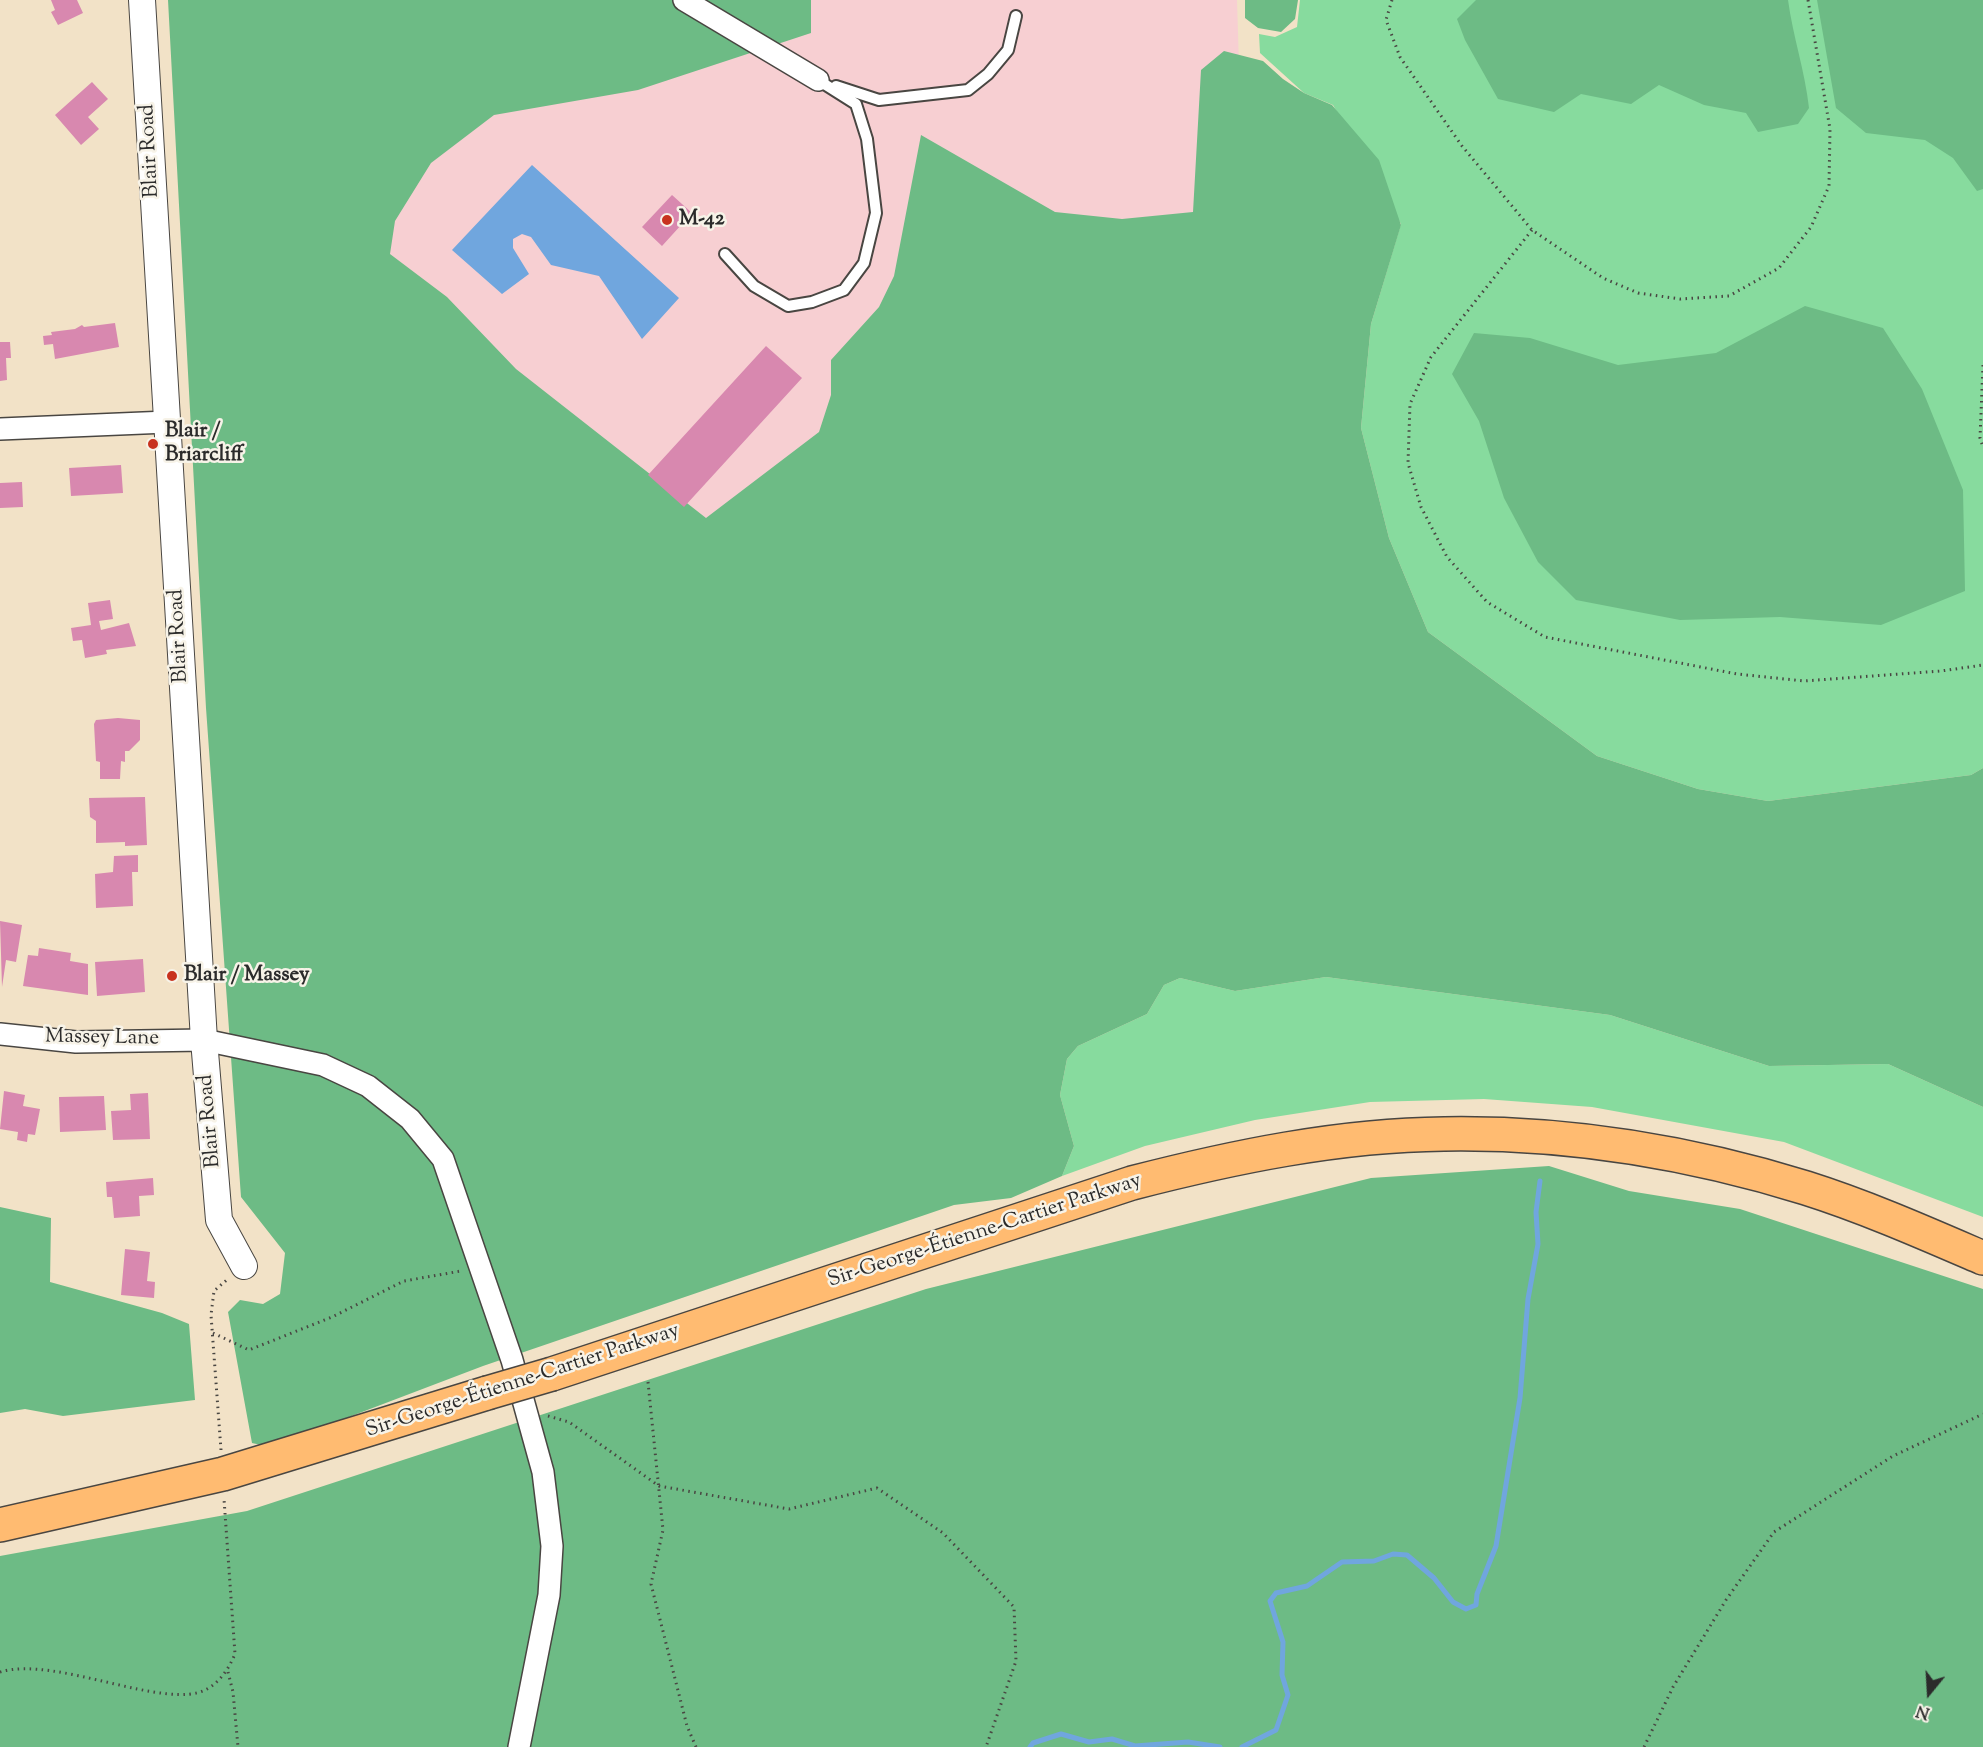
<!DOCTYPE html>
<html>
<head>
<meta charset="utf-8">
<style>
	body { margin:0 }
	#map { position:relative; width:1983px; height:1747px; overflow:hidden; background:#f2e2c7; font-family:"Sorts Mill Goudy",serif }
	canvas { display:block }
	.north { position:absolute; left:1899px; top:1663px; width:60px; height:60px; -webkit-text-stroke:4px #f7f3e8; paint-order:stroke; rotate:198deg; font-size:16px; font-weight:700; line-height:24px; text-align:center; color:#2b2b2b }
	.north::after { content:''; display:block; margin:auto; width:21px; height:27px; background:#2b2b2b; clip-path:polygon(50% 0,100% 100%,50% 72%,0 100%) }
</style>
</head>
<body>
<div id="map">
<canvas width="1983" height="1747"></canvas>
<div class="north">N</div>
</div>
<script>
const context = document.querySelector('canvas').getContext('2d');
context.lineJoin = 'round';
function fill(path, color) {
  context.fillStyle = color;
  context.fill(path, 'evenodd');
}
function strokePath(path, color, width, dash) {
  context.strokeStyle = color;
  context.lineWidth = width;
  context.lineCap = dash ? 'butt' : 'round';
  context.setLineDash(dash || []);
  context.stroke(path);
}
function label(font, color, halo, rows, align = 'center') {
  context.font = font + ' "Sorts Mill Goudy",serif';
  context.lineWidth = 5;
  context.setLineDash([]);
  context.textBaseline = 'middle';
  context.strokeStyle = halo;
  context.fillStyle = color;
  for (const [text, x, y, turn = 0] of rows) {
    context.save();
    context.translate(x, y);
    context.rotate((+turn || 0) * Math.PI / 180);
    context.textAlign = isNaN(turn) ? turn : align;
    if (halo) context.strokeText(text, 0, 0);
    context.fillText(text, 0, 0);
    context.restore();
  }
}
fill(new Path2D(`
	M178,0H1237L1263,854L222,720Z`), '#f7cfd2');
fill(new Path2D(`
	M1300,0H1983V768L1971,775L1768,801L1698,789L1597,756L1428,632L1389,538L1361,428L1371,324L1401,224L1333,105L1304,93L1260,53L1259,34L1275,37L1297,27Z
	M1326,977L1610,1015L1769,1066L1888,1064L1983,1107V1217L1784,1142L1592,1107L1484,1099L1370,1102L1255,1120L1145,1146L1062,1176L1074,1146L1060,1095L1067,1059L1078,1046L1147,1014L1164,985L1180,978L1235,991Z`), '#87db9e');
fill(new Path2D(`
	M168,0H811V33L638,90L494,115L431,163L395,221L390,254L447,297L516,369L706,518L819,432L831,395V360L879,307L894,276L921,135L1055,212L1122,219L1193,212L1201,70L1224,51L1263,61L1283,79L1304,93L1332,105L1379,160L1401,225L1371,324L1361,428L1389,538L1428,632L1597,756L1698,789L1768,801L1971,775L1983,768V1107L1888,1064L1769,1066L1610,1015L1326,977L1235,991L1180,978L1164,985L1147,1014L1078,1046L1067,1059L1060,1095L1074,1146L1062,1176L1011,1198L954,1205L483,1366L270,1447L252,1443L228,1312L240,1300L263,1304L280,1294L285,1253L241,1197L206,708Z
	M1245,0H1298L1295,19L1281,32L1258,28L1245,18Z
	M1476,0H1788C1793,37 1805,71 1809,108L1798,124L1758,132L1746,113L1704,105L1659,85L1631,104L1581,94L1554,112L1498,99L1465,40L1457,19Z
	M1817,0H1983V189L1977,191L1953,158L1925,140L1866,133L1836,108Z
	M1805,306L1883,328L1922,389L1963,490L1965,591L1881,625L1780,617L1680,620L1576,600L1538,562L1504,498L1479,421L1452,374L1474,333L1530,338L1618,365L1716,353Z
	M1549,1166L1629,1191L1740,1209L1983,1289V1747H0V1556L247,1511L926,1289L1371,1178Z
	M0,1207L51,1218L50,1282L162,1313L189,1324L195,1400L63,1416L25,1409L0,1413Z`), '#6dbb85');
fill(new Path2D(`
	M532,165L679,298L642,339L599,276L551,265L531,237L522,234L513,239V248L529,274L502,294L452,250Z`), '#70a6de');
strokePath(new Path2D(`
	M1030,1747L1033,1743L1061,1734L1089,1742L1112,1739L1135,1746L1188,1742L1220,1747
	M1242,1747L1276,1730L1288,1695L1282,1675L1283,1642L1270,1601L1276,1593L1307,1586L1342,1562L1374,1561L1393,1554L1407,1555L1434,1578L1453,1602L1466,1609L1476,1605L1477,1594L1496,1546L1520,1398L1528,1299L1538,1244L1536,1212L1540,1181`), '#70a6de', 5);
fill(new Path2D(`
	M51,0H77L83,13L58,25L51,12L55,10Z
	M92,82L108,99L88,117L99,129L81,145L55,115Z
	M672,195L692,213L662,246L642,227Z
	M115,323L119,347L55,359L53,344L44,345L43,336L52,335L51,332L75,329L82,325L84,327Z
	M0,342H10L11,358H6L7,380L0,381Z
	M766,346L802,378L684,507L648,475Z
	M121,465L123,493L71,496L69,468Z
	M22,482L23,507L0,508V483Z
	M110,600L113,619L99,621L101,630L129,623L136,646L106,650L107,654L85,658L82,640L73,641L71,628L91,625L88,603Z
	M118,718L140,720V740L129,751H125V762L121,761L120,779H100V762L96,761L94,724L96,720Z
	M145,797L147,845L125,846V842L96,843V821L90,817L89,798Z
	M138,855V872H132L133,906L96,908L95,874L113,872L114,856Z
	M0,921L22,925L16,962L6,960L2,987Z
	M39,948L71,953L70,961L88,964V995L23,986L28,955L38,956Z
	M143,959L145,992L97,996L95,962Z
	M4,1091L25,1095L23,1106L40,1109L35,1135L28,1134L27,1142L17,1140L18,1132L0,1129Z
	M148,1093L150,1139L113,1140L111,1111L131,1110L130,1094Z
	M104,1096L106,1130L60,1132L59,1097Z
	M153,1178L154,1195L139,1196L140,1216L114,1218L112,1197H107L106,1182Z
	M125,1249L150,1252L147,1281L155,1282L154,1298L121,1295Z`), '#d888af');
const service = new Path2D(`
	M836,86L879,100L968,90L988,74L1008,50L1016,16
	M725,254L754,286L788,306L812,302L844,290L864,263L876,213L867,139L856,104L818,80`);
const minor = new Path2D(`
	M684,0L818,80
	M0,429L167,422
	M0,1034L76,1042L204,1040L323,1065L368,1086L410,1119L443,1159L512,1360L543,1472L552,1546L549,1595L519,1747`);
const tertiary = new Path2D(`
	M142,0L204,1040L219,1220L244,1266`);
const primary = new Path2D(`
	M552,1374L1132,1183C1233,1157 1339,1135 1444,1134C1567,1132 1689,1152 1806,1188C1866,1207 1925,1233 1983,1258
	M0,1525L223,1474L487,1393`);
strokePath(service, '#494642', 14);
strokePath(minor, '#494642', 24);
strokePath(tertiary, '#494642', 28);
strokePath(primary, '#494642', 36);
strokePath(new Path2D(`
	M1392,0L1386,20L1400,57L1462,146L1532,230L1603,278L1638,293L1680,299L1729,296L1779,268L1811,227L1829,186L1830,129L1808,0
	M1532,230L1431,357L1410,404L1408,463L1421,507L1447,557L1487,602L1545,637L1737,674L1804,681L1941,671L1983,665
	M1983,365L1980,438L1983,447
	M213,1333L249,1350L332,1317L404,1281L461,1271
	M648,1382L663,1530L651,1584L687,1726L696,1747
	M548,1416L569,1422L659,1486L789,1509L877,1488L943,1533L1014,1607L1016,1661L986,1747
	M221,1450L211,1315L214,1291L229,1278
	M0,1672C56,1655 167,1712 207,1689C221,1681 229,1668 235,1654L224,1499
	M228,1672L233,1692L238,1747
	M1644,1747L1673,1687L1726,1600L1774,1532L1893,1456L1983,1414`), '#494642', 3, [1.5, 4.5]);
strokePath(service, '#fff', 10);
strokePath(minor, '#fff', 21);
strokePath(tertiary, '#fff', 26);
strokePath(primary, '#ffbb71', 33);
const primaryBridge = new Path2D(`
	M487,1393L552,1374`);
strokePath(primaryBridge, '#494642', 36, []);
strokePath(primaryBridge, '#ffbb71', 33);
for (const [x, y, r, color] of [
	[667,220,6,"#c8321e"],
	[153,444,6,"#c8321e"],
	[172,976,6,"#c8321e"]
]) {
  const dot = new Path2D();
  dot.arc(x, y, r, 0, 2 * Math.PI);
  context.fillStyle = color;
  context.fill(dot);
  strokePath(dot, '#f7f3e8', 2);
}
label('21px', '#2b2b2b', '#f7f3e8', [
	["Blair Road",151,151,-93],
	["Blair Road",180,636,-93],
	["Massey Lane",102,1039,1],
	["Blair Road",211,1121,-95],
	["Sir-George-Étienne-Cartier Parkway",985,1232,-18],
	["Sir-George-Étienne-Cartier Parkway",523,1382,-18]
]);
label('bold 21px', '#2b2b2b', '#f7f3e8', [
	["M-42",679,220],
	["Blair /",165,432],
	["Briarcliff",165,456],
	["Blair / Massey",184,976]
], 'left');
</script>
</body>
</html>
